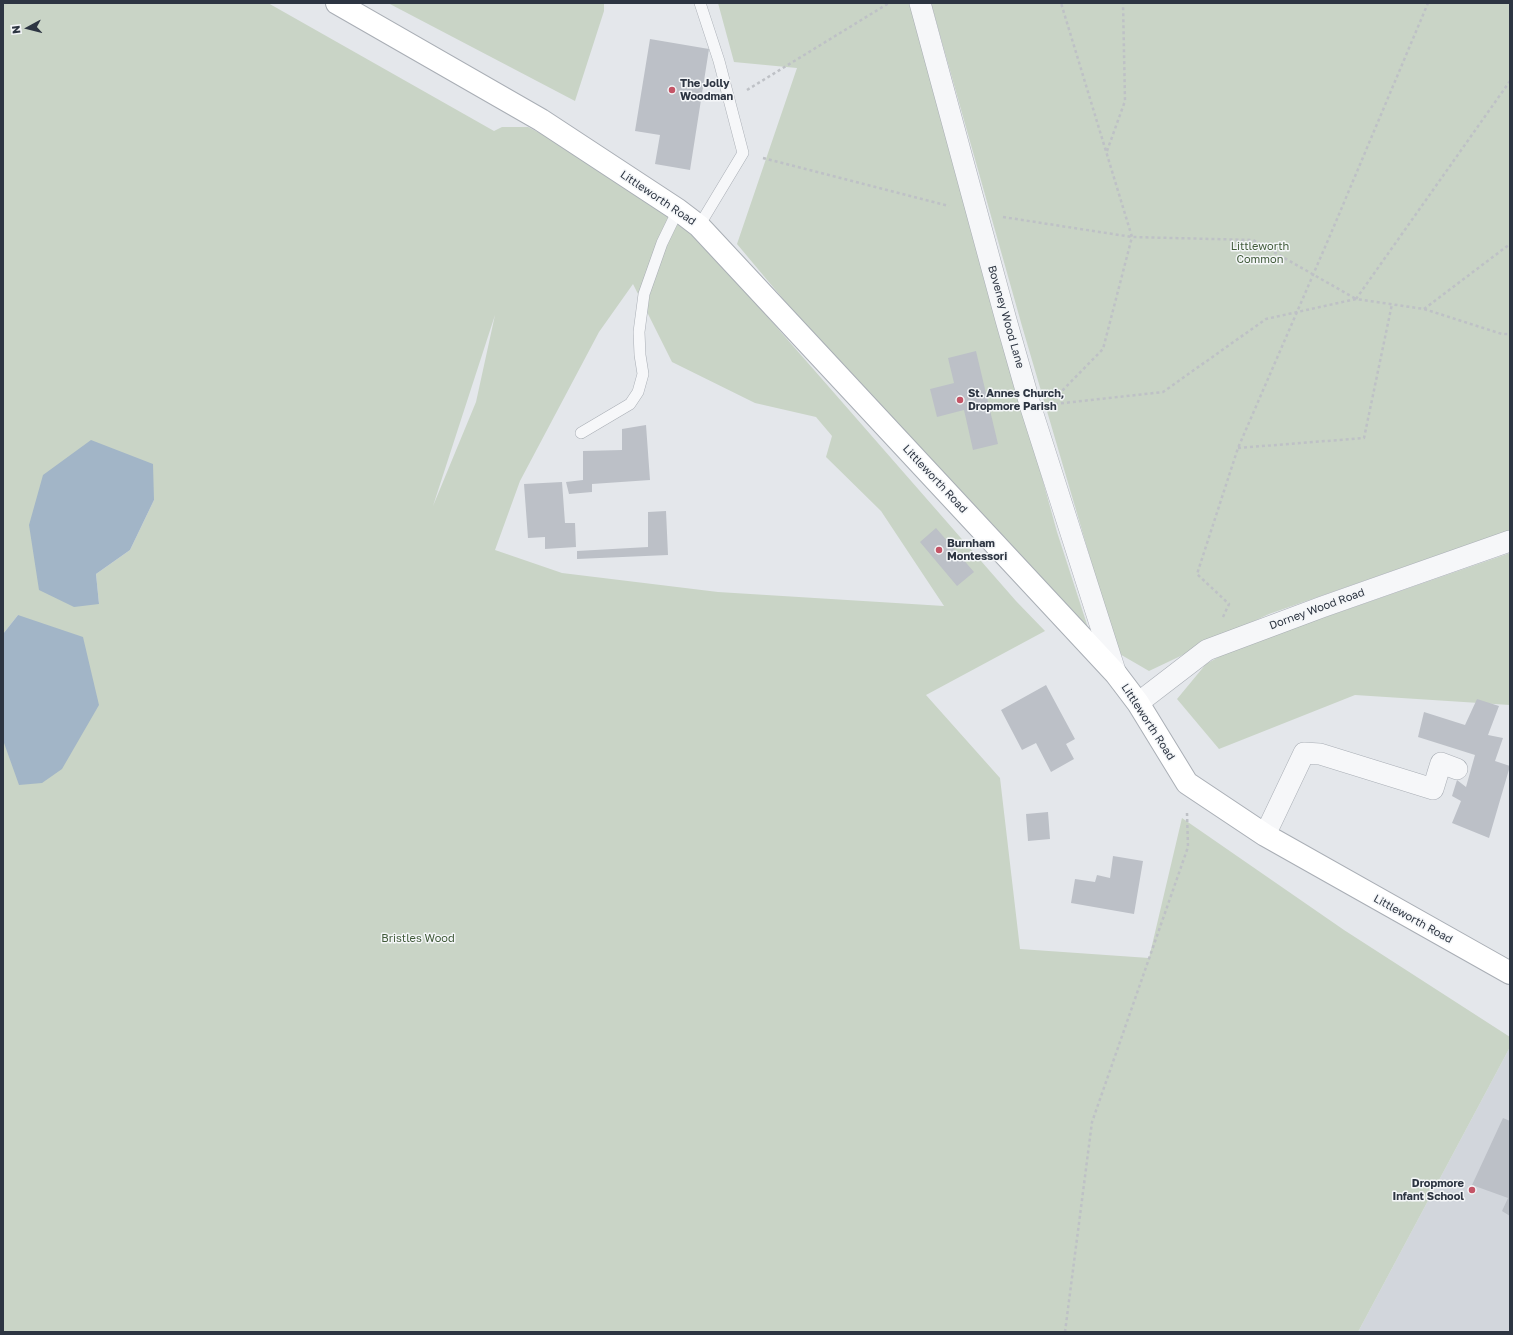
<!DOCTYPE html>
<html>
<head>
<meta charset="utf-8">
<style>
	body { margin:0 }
	#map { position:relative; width:1513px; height:1335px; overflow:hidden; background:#e4e7eb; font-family:"Golos Text",sans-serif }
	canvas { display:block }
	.frame { position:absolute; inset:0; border:4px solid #2d3542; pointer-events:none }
	.north { position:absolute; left:8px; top:8px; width:40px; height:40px; -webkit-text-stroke:3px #f4f6f8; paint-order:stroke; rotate:263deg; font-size:11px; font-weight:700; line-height:16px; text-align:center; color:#2d3542 }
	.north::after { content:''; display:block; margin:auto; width:14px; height:18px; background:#2d3542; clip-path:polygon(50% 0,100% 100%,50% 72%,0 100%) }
</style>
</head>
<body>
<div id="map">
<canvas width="1513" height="1335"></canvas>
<div class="frame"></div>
<div class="north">N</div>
</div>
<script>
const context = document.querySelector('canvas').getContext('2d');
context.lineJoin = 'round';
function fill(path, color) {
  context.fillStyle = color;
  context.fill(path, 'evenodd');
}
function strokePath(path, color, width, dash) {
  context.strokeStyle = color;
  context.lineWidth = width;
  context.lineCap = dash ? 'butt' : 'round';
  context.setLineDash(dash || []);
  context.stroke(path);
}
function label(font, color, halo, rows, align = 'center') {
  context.font = font + ' "Golos Text",sans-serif';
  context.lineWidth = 3;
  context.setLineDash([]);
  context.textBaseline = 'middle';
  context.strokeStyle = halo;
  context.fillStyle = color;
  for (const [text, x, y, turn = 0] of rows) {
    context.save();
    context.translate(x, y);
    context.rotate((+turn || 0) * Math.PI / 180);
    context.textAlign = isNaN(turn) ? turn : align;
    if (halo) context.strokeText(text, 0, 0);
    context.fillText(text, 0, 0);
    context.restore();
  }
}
fill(new Path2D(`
	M1510,1047V1332H1358Z`), '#d2d6dc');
fill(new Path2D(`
	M3,3H268L494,131L502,127H528L662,196L1016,601L1045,631L926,695L1000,778L1020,949L1149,958L1182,818L1344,930L1510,1037V1047L1358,1332H3V724L4,743L18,615L3,634ZM633,284L672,362L755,403L816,417L832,436L826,457L881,511L944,606L718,592L562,573L495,550L520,481L599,332ZM495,315L476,402L433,506ZM43,475L154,500L130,550L96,574L99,604Z
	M388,3H604V11L575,101Z
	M718,3H911L1057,532L1092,640L809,330L737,244L797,68L734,62Z
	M931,3H1510V530L1269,614L1149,671L1118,653L1022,326Z
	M1510,553V705L1355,695L1219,749L1177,699L1206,664L1233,649Z`), '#c9d4c6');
fill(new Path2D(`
	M91,440L153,464L154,500L130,550L96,574L99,604L74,607L39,590L29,525L43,475Z
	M18,615L83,637L99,705L62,769L42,783L19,785L4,743L3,724V634Z`), '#a2b5c7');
fill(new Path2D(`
	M650,39L709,49L690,170L655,164L660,135L635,131Z
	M976,351L998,444L973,450L964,410L937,417L930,389L954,383L948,358Z
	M646,425L650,480L592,484V492L569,494L566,482L583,480V451L622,450V429Z
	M562,482L565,523H575L576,547L545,549V537L528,538L524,484Z
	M666,511L668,555L577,559V551L648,547V512Z
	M936,528L974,572L957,586L920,542Z
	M1046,685L1075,739L1066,744L1074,759L1051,772L1036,743L1022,750L1001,710Z
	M1477,699L1499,706L1488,735L1503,738L1495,761L1510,766L1489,838L1452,823L1461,801L1452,796L1457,780L1466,787L1475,755L1418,737L1424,712L1465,725Z
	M1048,812L1050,839L1028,841L1026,814Z
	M1113,856L1143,861L1134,914L1071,903L1075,879L1095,882L1097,875L1110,878Z
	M1503,1118L1510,1121V1216L1502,1211L1508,1198L1472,1185Z`), '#bcc0c7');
const lane = new Path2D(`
	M699,226L743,153L719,61L700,3
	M581,433L630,404L638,392L643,374L640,355L639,332L644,294L662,243L678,210`);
const street = new Path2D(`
	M920,3L1006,320L1031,408L1116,674
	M1138,703L1207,650L1322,607L1510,541
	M1265,835L1304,753L1320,754L1433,789L1441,763L1457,769`);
const secondary = new Path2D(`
	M337,3L541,120L678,210L699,226L1116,674L1138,703L1187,783L1265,835L1510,973`);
strokePath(lane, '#a9aeb5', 12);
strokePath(street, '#a9aeb5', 22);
strokePath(secondary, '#a9aeb5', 24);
strokePath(new Path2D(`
	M747,90L889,3
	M1107,151L1125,101L1123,3
	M763,158L949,206
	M1003,217L1132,237L1253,240L1356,299
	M1356,299L1510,81
	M1424,309L1510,244
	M1054,399L1103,349L1132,237L1061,3
	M1055,404L1163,392L1266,319L1356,299L1424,309L1502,334H1510
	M1238,448L1364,438L1392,304
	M1223,617L1229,604L1197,574L1238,448L1329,238L1428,3
	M1065,1332L1092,1122L1188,847L1187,813`), '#bec1c6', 2.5, [3, 3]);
strokePath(lane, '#f6f7f9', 11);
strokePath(street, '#f6f7f9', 21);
strokePath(secondary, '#fff', 22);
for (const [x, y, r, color] of [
	[672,90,4,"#c45466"],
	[960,400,4,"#c45466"],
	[939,550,4,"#c45466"],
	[1472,1190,4,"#c45466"]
]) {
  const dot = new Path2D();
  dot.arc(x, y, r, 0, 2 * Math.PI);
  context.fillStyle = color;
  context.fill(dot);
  strokePath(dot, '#f4f6f8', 1.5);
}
label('bold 11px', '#2d3542', '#f4f6f8', [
	["The Jolly",680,84],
	["Woodman",680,97],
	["St. Annes Church,",968,394],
	["Dropmore Parish",968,407],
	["Burnham",947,544],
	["Montessori",947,557],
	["Dropmore",1464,1184,"right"],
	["Infant School",1464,1197,"right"]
], 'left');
label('11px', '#2d3542', '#f4f6f8', [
	["Littleworth Road",658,198,34],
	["Boveney Wood Lane",1006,317,74],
	["Littleworth Road",935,479,47],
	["Dorney Wood Road",1317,609,-20],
	["Littleworth Road",1148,722,57],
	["Littleworth Road",1413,919,29]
]);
label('11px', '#425c3b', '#f4f6f8', [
	["Littleworth",1260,247],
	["Common",1260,260],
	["Bristles Wood",418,939]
]);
</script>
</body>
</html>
